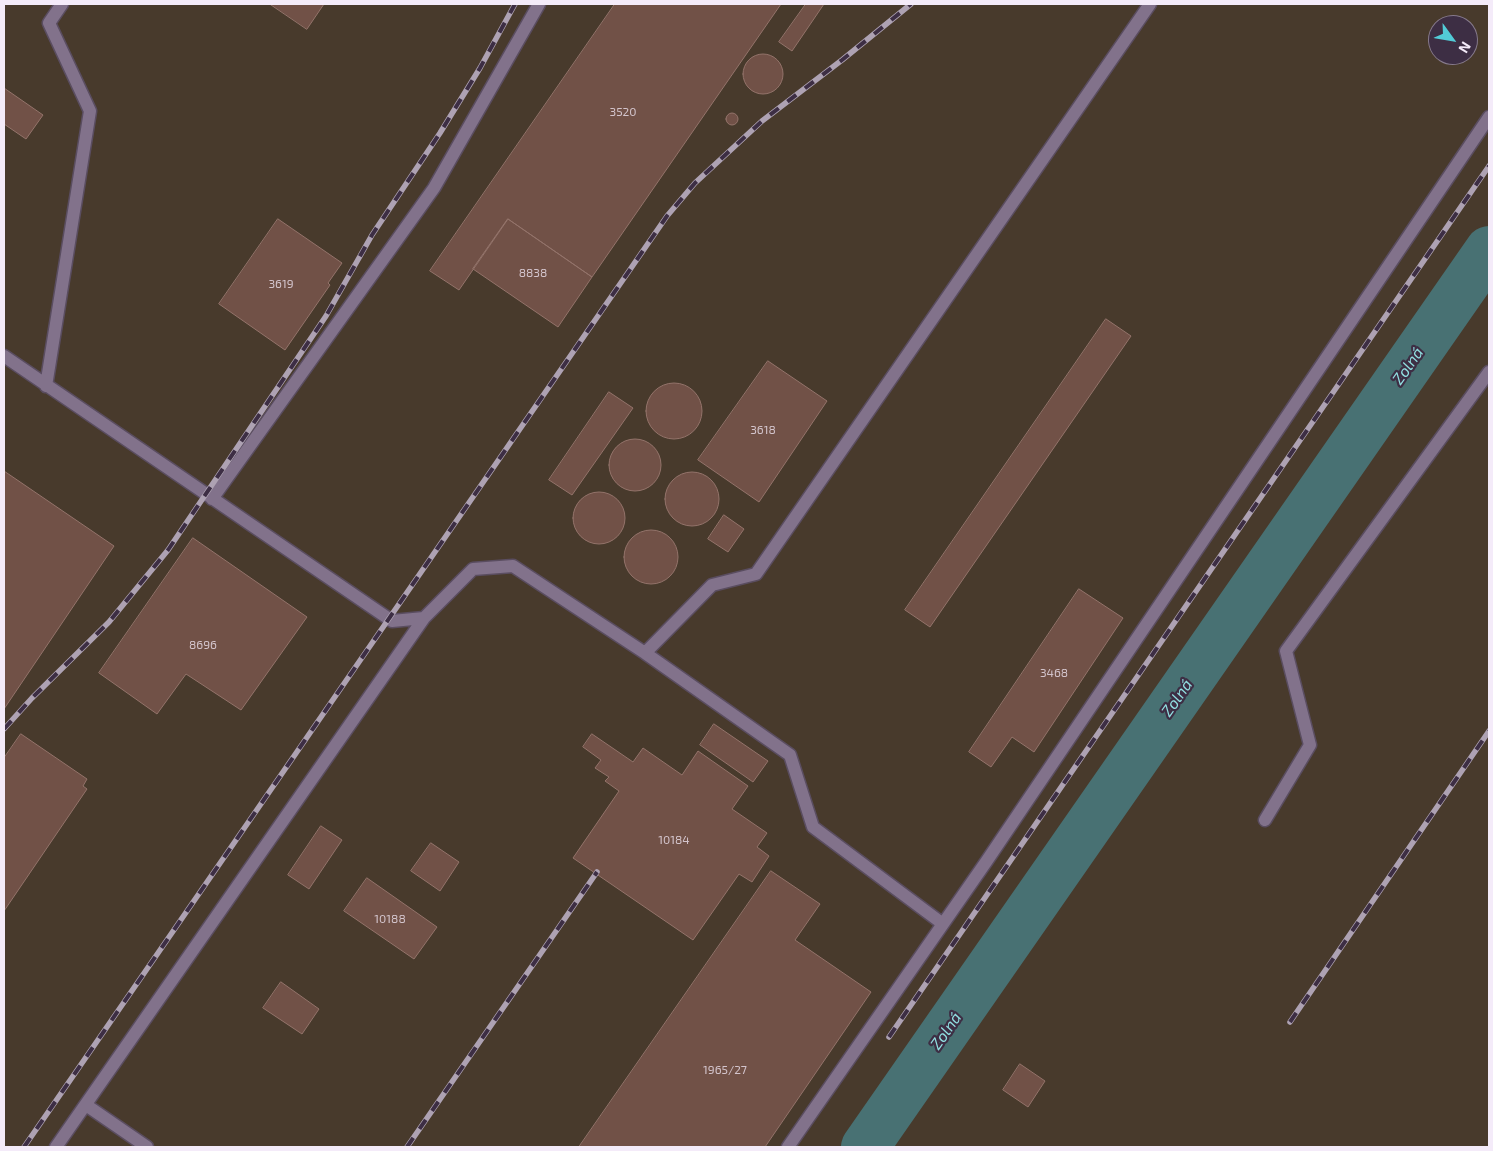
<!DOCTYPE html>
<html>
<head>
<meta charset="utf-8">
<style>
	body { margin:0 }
	#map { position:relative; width:1493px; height:1151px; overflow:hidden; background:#3d2e44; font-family:"Exo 2",sans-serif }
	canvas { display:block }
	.frame { position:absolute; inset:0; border:5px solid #f4ebf9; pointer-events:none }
	.north { position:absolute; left:1428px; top:15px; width:50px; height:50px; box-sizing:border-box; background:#3d2e44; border:1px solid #867a8c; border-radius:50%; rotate:122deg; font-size:14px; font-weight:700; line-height:20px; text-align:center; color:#f4ebf9 }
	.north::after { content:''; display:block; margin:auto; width:18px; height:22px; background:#52cbd7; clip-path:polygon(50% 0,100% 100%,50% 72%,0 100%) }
</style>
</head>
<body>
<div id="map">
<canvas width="1493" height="1151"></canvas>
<div class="frame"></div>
<div class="north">N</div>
</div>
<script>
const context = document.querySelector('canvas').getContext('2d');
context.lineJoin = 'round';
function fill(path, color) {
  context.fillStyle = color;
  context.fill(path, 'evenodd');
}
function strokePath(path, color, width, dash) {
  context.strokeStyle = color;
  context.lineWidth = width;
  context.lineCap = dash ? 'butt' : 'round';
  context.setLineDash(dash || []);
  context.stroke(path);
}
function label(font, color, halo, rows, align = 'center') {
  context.font = font + ' "Exo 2",sans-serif';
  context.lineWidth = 4.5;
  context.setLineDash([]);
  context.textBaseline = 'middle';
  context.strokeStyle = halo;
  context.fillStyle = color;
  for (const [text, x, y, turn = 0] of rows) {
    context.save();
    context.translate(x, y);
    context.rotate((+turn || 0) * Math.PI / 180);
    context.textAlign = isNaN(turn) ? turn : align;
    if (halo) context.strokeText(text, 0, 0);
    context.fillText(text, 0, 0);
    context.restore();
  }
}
fill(new Path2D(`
	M4,4H1489V1147H4ZM1438,25H1468V55H1438Z`), '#483a2c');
strokePath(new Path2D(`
	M865,1147L1489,250`), '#487173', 48);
const building = new Path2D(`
	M270,4H324L307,29Z
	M615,4H781L592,277L508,219L459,290L430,271Z
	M806,4H824L792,51L779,42Z
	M743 74a20 20 0 1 1 40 0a20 20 0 1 1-40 0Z
	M4,88L43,115L26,139L4,124Z
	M726 119a6 6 0 1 1 12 0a6 6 0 1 1-12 0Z
	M278,219L342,263L328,283L330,285L285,350L219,304Z
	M508,219L592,277L558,327L473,269Z
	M1106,319L1131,336L930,627L905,610Z
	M768,361L827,401L759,502L698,460Z
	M646 411a28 28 0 1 1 56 0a28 28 0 1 1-56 0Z
	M609,392L633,408L572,495L549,480Z
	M609 465a26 26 0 1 1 52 0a26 26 0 1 1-52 0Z
	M4,471L114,546L4,709Z
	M665 499a27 27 0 1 1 54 0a27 27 0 1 1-54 0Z
	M573 518a26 26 0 1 1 52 0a26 26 0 1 1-52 0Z
	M724,515L744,529L728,552L708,539Z
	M624 557a27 27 0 1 1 54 0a27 27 0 1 1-54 0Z
	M193,538L307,617L241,710L186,674L157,714L99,673Z
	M1079,589L1123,618L1034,752L1012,737L991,767L969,752Z
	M714,724L768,761L753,782L700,745Z
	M21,734L87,779L83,786L87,789L4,911V758Z
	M592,734L633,762L643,748L682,775L698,751L748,786L732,809L767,833L757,847L769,856L752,882L739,874L693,940L573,858L619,791L605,781L609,777L595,768L601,760L583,747Z
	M321,826L342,840L309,889L288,875Z
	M431,843L459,862L440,891L411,871Z
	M771,871L820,904L795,940L871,992L765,1147H579Z
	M367,878L437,927L414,959L344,911Z
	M281,982L319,1009L302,1034L263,1008Z
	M1020,1064L1045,1081L1028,1107L1003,1090Z`);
fill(building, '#715147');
strokePath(building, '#93736a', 1);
const service = new Path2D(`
	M4,356L392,621L424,618L473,569L513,566L645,653L790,755L813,827L943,924
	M46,386L90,111L49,23L62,4
	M212,499L434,188L539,4
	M645,653L712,585L756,574L1150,4
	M1265,820L1310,745L1286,651L1489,372
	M86,1105L147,1147
	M56,1147L424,618
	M788,1147L986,862L1489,117`);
strokePath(service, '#5a4d60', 15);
strokePath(service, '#82728b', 12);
const rail = new Path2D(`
	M4,729L32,698L109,622L168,550L326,316L372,235L440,133L480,68L515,4
	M1290,1022L1489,731
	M889,1037L1489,166
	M24,1147L667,216L695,183L762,121L842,60L911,4
	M407,1147L597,872`);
strokePath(rail, '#aea2b3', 5.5);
strokePath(rail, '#3d2e44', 4, [11]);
label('12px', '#d3c4cc', null, [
	["3520",623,112],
	["8838",533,273],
	["3619",281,284],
	["3618",763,430],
	["8696",203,645],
	["3468",1054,673],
	["10184",674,840],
	["10188",390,919],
	["1965/27",725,1070]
]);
label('italic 16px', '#91dfe1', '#3d2e44', [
	["Zolná",1408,366,-55],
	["Zolná",1177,698,-55],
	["Zolná",946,1031,-55]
]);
</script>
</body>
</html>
